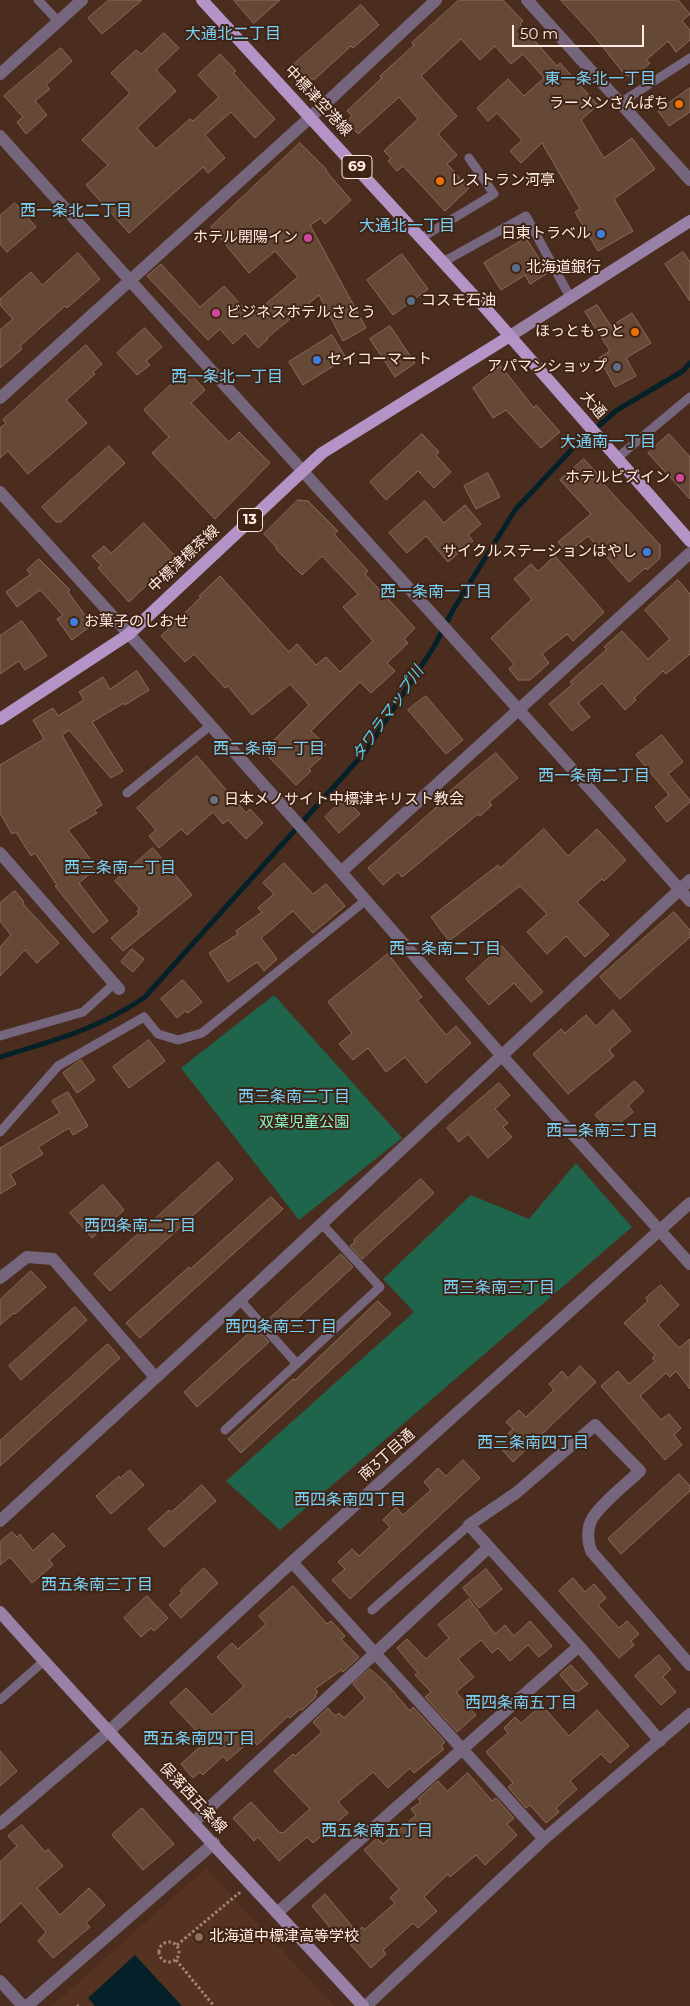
<!DOCTYPE html>
<html>
<head>
<meta charset="utf-8">
<style>
	body { margin:0 }
	#map { position:relative; width:690px; height:2006px; overflow:hidden; background:#4a2d1e; font-family:Montserrat,sans-serif }
	canvas { display:block }
	.scale { position:absolute; left:512px; top:25px; width:132px; height:22px; box-sizing:border-box; border:2px solid #ffebe2; border-top:0; padding-left:6px; font-size:15px; line-height:18px; white-space:nowrap; color:#ffebe2; -webkit-text-stroke:4px #3f2315; paint-order:stroke }
</style>
</head>
<body>
<div id="map">
<canvas width="690" height="2006"></canvas>
<div class="scale">50 m</div>
</div>
<script>
const context = document.querySelector('canvas').getContext('2d');
context.lineJoin = 'round';
function fill(path, color) {
  context.fillStyle = color;
  context.fill(path, 'evenodd');
}
function strokePath(path, color, width, dash) {
  context.strokeStyle = color;
  context.lineWidth = width;
  context.lineCap = dash ? 'butt' : 'round';
  context.setLineDash(dash || []);
  context.stroke(path);
}
function label(font, color, halo, rows, align = 'center') {
  context.font = font + ' Montserrat,"Noto Sans JP",sans-serif';
  context.lineWidth = 4;
  context.setLineDash([]);
  context.textBaseline = 'middle';
  context.strokeStyle = halo;
  context.fillStyle = color;
  for (const [text, x, y, turn = 0] of rows) {
    context.save();
    context.translate(x, y);
    context.rotate((+turn || 0) * Math.PI / 180);
    context.textAlign = isNaN(turn) ? turn : align;
    if (halo) context.strokeText(text, 0, 0);
    context.fillText(text, 0, 0);
    context.restore();
  }
}
fill(new Path2D(`
	M206,1868L334,2006H52Z`), '#563220');
fill(new Path2D(`
	M274,995L402,1138L299,1220L181,1068Z
	M576,1163L632,1227L280,1530L226,1481L414,1312L383,1279L471,1195L529,1219Z`), '#1f654b');
fill(new Path2D(`
	M135,1955L182,2006H95L88,1998Z`), '#042129');
strokePath(new Path2D(`
	M0,1057C52,1041 99,1029 145,997L366,751L435,645L453,610L515,510L572,449L617,410L683,371L690,363`), '#042129', 5);
const building = new Path2D(`
	M109,0H142L102,34L88,18Z
	M234,0H280L254,23Z
	M459,0H503L523,21L520,24L557,66L560,63L598,105L581,120L604,158L632,138L655,169L614,199L633,231L598,251L575,212L580,209L542,143L521,163L510,151L522,140L497,113L488,121L477,108L508,79L524,96L544,78L523,54L511,64L495,46L480,60L461,39L421,76L457,116L438,134L457,155L447,164L469,188L445,211L403,166L397,171L388,161L391,158L384,151L418,119L399,97L358,134L347,121L352,116L347,111L382,78L380,76L414,45L412,43Z
	M561,0H678L690,14L682,21L690,30V40L676,52L668,41L646,60L650,63L634,77L625,75L594,36Z
	M361,5L379,25L353,48L351,46L315,79H306L293,65Z
	M164,33L179,48L156,70L176,91L137,128L156,149L190,119L193,121L219,97L198,75L220,54L236,71L233,73L275,119L255,138L231,112L205,135L225,158L208,173L203,167L129,233L86,185L108,165L82,140L130,93L111,73L136,50L141,54Z
	M61,48L72,61L46,85L50,89L35,101L47,115L26,134L17,122L23,117L4,96Z
	M690,88V112L669,126L658,111Z
	M300,143L327,170L326,171L351,200L325,224L321,218L310,225L366,328L343,341L319,295L267,338L268,339L258,348L245,333L233,344L220,329L208,340L147,276L161,264L200,307L224,286L251,316L298,277L275,251L249,273L211,227Z
	M15,203L36,227L7,252L0,244V216Z
	M526,238L548,273L530,284L525,275L501,290L484,263Z
	M683,252L690,262V301L665,264Z
	M78,253L100,279L67,308L65,306L20,346L22,349L0,368V330L13,319L0,305V299L31,272L42,285Z
	M402,254L428,289L393,315L367,280Z
	M597,305L611,326L632,313L651,343L626,358L636,376L615,387L599,358L610,351L585,312Z
	M390,326L415,363L395,377L370,339Z
	M145,328L162,347L146,361L150,365L137,375L117,353Z
	M332,335L346,358L303,385L289,362Z
	M86,345L102,364L93,372L95,374L66,400L87,423L28,474L8,451L0,458V428L6,423L3,420Z
	M501,366L534,408L536,405L560,432L541,448L506,410L493,418L473,388Z
	M187,370L205,390L191,403L229,442L239,432L270,463L215,519L152,453L169,437L144,410Z
	M422,434L439,452L436,455L451,472L434,488L418,471L386,500L370,482Z
	M669,434L690,457V499L648,453Z
	M109,446L125,463L61,522H56L42,507Z
	M584,459L602,479L600,480L660,545V558L647,570L645,568L629,582L588,536L567,553L558,542L591,514L560,480Z
	M488,473L500,497L476,509L464,486Z
	M298,500L308,501L338,531L334,534L368,571L365,574L415,628L404,639L408,643L387,663L395,671L371,693L360,682L311,731L326,745L320,750L324,755L309,769L311,771L296,785L263,751L309,705L290,684L252,715L228,686L225,688L194,654L185,662L161,636L201,597L199,596L220,576L289,652L297,644L316,665L326,657L340,672L373,641L343,607L358,594L322,556L302,575L276,549L277,548L264,534Z
	M425,501L444,523L465,505L481,524L468,535L473,541L448,562L426,536L407,553L389,533Z
	M144,523L176,557L129,602L98,568L101,565L92,556L104,546L111,553Z
	M555,556L604,612L573,641L567,634L542,654L549,663L530,680H518L509,669L514,664L491,638L532,599L514,579L531,564L538,571Z
	M39,559L70,590L68,592L92,625L72,640L57,619L63,615L40,590L17,607L6,592L31,574L27,570Z
	M678,580L690,594V654L666,674L663,671L634,698L636,700L625,710L602,683L578,703L590,717L572,731L549,704L573,684L570,682L607,649L604,647L622,631L648,659L670,639L645,610Z
	M22,621L47,656L25,670L19,661L0,674V636Z
	M137,671L149,690L125,705L124,703L92,722L123,771L111,778L69,730L62,735L102,805L94,810L97,813L68,830L97,868L79,883L108,921L93,933L55,886L57,885L35,853L31,856L16,832L12,834L0,813V765L44,739L33,720L53,708L58,716L84,700L79,692L103,677L110,689Z
	M426,696L463,740L446,754L408,710Z
	M662,735L683,762L668,774L690,800V802L667,822L655,807L669,795L636,755Z
	M496,753L518,778L489,802L492,805L480,816L478,814L402,877L398,872L383,885L368,868L449,796L447,794Z
	M197,756L246,813L250,809L263,823L246,839L228,820L223,824L213,812L187,835L181,829L159,848L149,836L156,830L137,808Z
	M345,798L360,814L339,833L325,817Z
	M544,829L568,856L597,829L626,860L604,881L602,879L577,902L609,935L585,957L566,936L547,954L527,932L547,914L520,886L449,941L431,917L498,865L500,868Z
	M153,848L192,895L123,951L111,938L139,914L137,911L140,909L115,881Z
	M284,863L313,894L326,884L345,906L313,933L293,911L261,938L277,959L264,971L257,962L228,982L209,953L238,934L236,931L262,912L258,908L274,894L263,883Z
	M15,891L24,902L23,904L59,943L37,963L25,950L0,976V947L11,935L0,921V903Z
	M674,912L690,930V937L620,999L600,977Z
	M502,946L543,992L531,1002L514,983L489,1005L466,979Z
	M132,949L144,959L133,972L121,962Z
	M388,954L422,997L417,1000L446,1035L456,1026L471,1043L426,1083L405,1057L386,1072L368,1048L353,1060L339,1044L352,1033L328,1002Z
	M183,980L202,1002L188,1013L185,1011L177,1018L161,999Z
	M613,1010L631,1031L609,1050L614,1056L568,1094L533,1054L561,1029L565,1033L586,1015L596,1026Z
	M149,1040L165,1061L129,1088L113,1067Z
	M81,1060L95,1080L77,1093L63,1073Z
	M635,1081L644,1091L628,1106L633,1112L610,1131L595,1115Z
	M499,1083L510,1095L495,1109L508,1123L503,1127L512,1137L488,1158L468,1134L459,1142L447,1128Z
	M68,1092L88,1126L73,1135L69,1128L38,1147L43,1154L10,1174L16,1184L0,1194V1148L60,1113L52,1101Z
	M218,1162L233,1179L110,1291L94,1274Z
	M421,1179L434,1193L362,1259L350,1246L355,1242L354,1240Z
	M103,1185L124,1210L92,1238L70,1213Z
	M271,1197L283,1209L140,1338L126,1323L189,1267L190,1269Z
	M341,1254L353,1267L282,1332L281,1331L278,1333L267,1321Z
	M31,1271L46,1287L15,1314L14,1313L0,1325V1300Z
	M661,1285L679,1305L658,1325L679,1348L690,1339V1389L676,1371L670,1377L666,1373L640,1396L661,1420L669,1414L681,1428L674,1435L682,1445L665,1460L601,1386L618,1371L629,1384L655,1361L652,1358L655,1355L624,1323L648,1301L646,1298Z
	M378,1301L391,1314L241,1453L228,1439L293,1379L295,1380Z
	M75,1307L87,1320L21,1380L9,1366Z
	M258,1330L269,1342L197,1407L184,1392L250,1332L253,1334Z
	M108,1344L120,1358L0,1466V1441Z
	M580,1366L596,1382L513,1462L497,1444L513,1429L506,1422L519,1410L526,1417L554,1390L549,1384L562,1371L568,1378Z
	M463,1460L480,1478L350,1599L332,1580L345,1569L338,1562L352,1549L359,1556L390,1527L383,1520L396,1507L403,1515L431,1490L424,1482L438,1468L446,1476Z
	M130,1470L144,1485L111,1514L96,1496L119,1476L120,1478Z
	M679,1474L690,1486V1491L621,1554L608,1539Z
	M202,1485L216,1501L164,1547L148,1529L169,1510L171,1512Z
	M12,1532L17,1537L20,1534L33,1551L53,1533L65,1546L49,1560L53,1565L32,1583L10,1557L0,1565V1542Z
	M204,1568L218,1583L181,1618L169,1605L182,1593L180,1591Z
	M486,1569L502,1589L479,1608L463,1588Z
	M573,1578L585,1592L594,1584L606,1598L598,1605L619,1628L627,1621L639,1634L631,1641L634,1645L619,1658L559,1591Z
	M293,1586L327,1624L331,1621L345,1636L341,1639L359,1657L343,1672L341,1670L315,1689L318,1692L315,1695L316,1697L302,1710L300,1709L290,1718L288,1716L257,1745L252,1739L227,1761L223,1756L203,1775L200,1772L193,1778L181,1764L206,1741L170,1703L186,1688L212,1715L244,1686L217,1657L232,1643L238,1649L266,1624L259,1616Z
	M147,1596L168,1618L154,1631L151,1628L141,1637L124,1618Z
	M469,1599L495,1634L505,1625L514,1636L530,1621L552,1646L539,1657L528,1645L510,1661L498,1648L492,1653L481,1640L458,1659L474,1677L456,1692L476,1715L457,1732L425,1697L431,1692L415,1675L418,1673L397,1648L407,1639L426,1659L449,1638L438,1625Z
	M659,1655L671,1669L663,1677L676,1692L661,1705L635,1676Z
	M571,1665L588,1684L579,1691H574L560,1675Z
	M370,1669L385,1682L410,1711L413,1707L445,1742L441,1746L444,1749L414,1773L410,1768L388,1788L373,1772L338,1802L348,1813L313,1843L307,1837L279,1861L258,1837L254,1841L233,1818L251,1802L280,1833L282,1832L283,1833L310,1809L274,1771L293,1754L295,1756L322,1732L313,1722L328,1708L335,1716L339,1713L344,1718L365,1698L353,1684Z
	M542,1705L569,1736L597,1710L629,1746L610,1763L601,1754L570,1781L577,1789L556,1808L559,1812L546,1823L530,1805L526,1808L508,1787L513,1783L486,1752L508,1733L504,1728L515,1717L521,1723Z
	M0,1751L17,1771L0,1786Z
	M468,1773L492,1801L496,1798L514,1818L507,1824L517,1835L485,1865L476,1855L450,1877L448,1874L424,1897L437,1911L418,1928L413,1923L383,1950L386,1954L371,1968L335,1927L332,1930L312,1906L325,1894L357,1932L362,1927L364,1930L395,1903L390,1898L399,1889L364,1850L377,1838L383,1844L416,1815L411,1809L421,1802L418,1799L438,1781L447,1791Z
	M142,1808L174,1844L143,1870L112,1835Z
	M22,1825L45,1852L48,1849L63,1866L37,1888L60,1915L89,1888L105,1905L86,1923L90,1927L53,1958L38,1941L46,1932L21,1903L0,1923V1862L17,1846L8,1836Z`);
fill(building, '#664837');
strokePath(building, '#8b6b59', 1);
strokePath(new Path2D(`
	M159 1952a10 10 0 1 1 20 0a10 10 0 1 1-20 0Z
	M177,1945L239,1893L240,1894
	M176,1960L214,2006
	M77,2005L78,2006`), '#9f867a', 3, [2.5, 2.5]);
strokePath(new Path2D(`
	M38,0L58,21
	M620,103L690,58
	M421,238L494,194L469,158
	M443,262L526,216L570,297
	M617,458L690,397
	M127,793L211,725
	M0,1036L83,1012L115,983
	M0,1132L58,1066L144,1017L158,1034L178,1040L202,1033L366,900
	M240,1300L297,1364
	M225,1430L380,1287L321,1223
	M372,1610L469,1525
	M0,1700L44,1661`), '#75667e', 9);
strokePath(new Path2D(`
	M527,0L690,180
	M0,74L82,0
	M0,136C229,392 462,644 690,901
	M0,398L325,104L436,0
	M0,492L148,655L341,872L502,1056L690,1264
	M0,853L119,989
	M341,872L690,553
	M0,1278L27,1257L53,1259L155,1377
	M0,1521L240,1300L690,880
	M292,1562L544,1839
	M660,1741L579,1646L469,1525L516,1493L595,1425L640,1471C629,1481 596,1508 591,1521C587,1530 588,1542 591,1551L690,1665
	M194,1822L489,1547
	M0,1824L108,1732
	M277,1913L579,1646
	M0,1981L23,2006
	M27,2006L214,1843
	M366,2006L544,1839L690,1714`), '#75667e', 12);
strokePath(new Path2D(`
	M108,1732L292,1562L690,1203`), '#75667e', 12);
strokePath(new Path2D(`
	M510,336L690,221
	M0,1612C119,1745 242,1874 363,2006`), '#9980a7', 12);
strokePath(new Path2D(`
	M202,0L487,310L690,541
	M0,719L129,634L322,453L510,336`), '#b494c6', 12);
for (const [x, y, r, color] of [
	[679,104,5,"#e8710a"],
	[440,181,5,"#e8710a"],
	[601,234,5,"#3f7fe0"],
	[308,238,5,"#d1479c"],
	[516,268,5,"#5c6f8a"],
	[411,301,5,"#5c6f8a"],
	[216,313,5,"#d1479c"],
	[635,332,5,"#e8710a"],
	[317,360,5,"#3f7fe0"],
	[617,367,5,"#5c6f8a"],
	[680,478,5,"#d1479c"],
	[647,552,5,"#3f7fe0"],
	[74,622,5,"#3f7fe0"],
	[214,800,5,"#6b7280"],
	[199,1937,5,"#8d6e63"]
]) {
  const dot = new Path2D();
  dot.arc(x, y, r, 0, 2 * Math.PI);
  context.fillStyle = color;
  context.fill(dot);
  strokePath(dot, '#3f2315', 2);
}
for (const [x, y, w] of [
	[357,167,30],
	[250,520,25]
]) {
  const box = new Path2D();
  box.roundRect(x - w / 2, y - 11.5, w, 23, 4);
  context.fillStyle = '#3f2315';
  context.fill(box);
  strokePath(box, '#ffebe2', 1);
}
label('bold 14px', '#ffebe2', null, [
	["69",357,167],
	["13",250,520]
]);
label('15px', '#ffebe2', '#3f2315', [
	["中標津空港線",318,101,47],
	["大通",593,405,49],
	["中標津標茶線",184,559,-43],
	["南3丁目通",387,1455,-42],
	["俣落西五条線",193,1798,47]
]);
label('15px', '#ffebe2', '#3f2315', [
	["ラーメンさんぱち",669,104,"right"],
	["レストラン河亭",450,181],
	["日東トラベル",591,234,"right"],
	["ホテル開陽イン",298,238,"right"],
	["北海道銀行",526,268],
	["コスモ石油",421,301],
	["ビジネスホテルさとう",226,313],
	["ほっともっと",625,332,"right"],
	["セイコーマート",327,360],
	["アパマンショップ",607,367,"right"],
	["ホテルビズイン",670,478,"right"],
	["サイクルステーションはやし",637,552,"right"],
	["お菓子のしおせ",84,622],
	["日本メノサイト中標津キリスト教会",224,800],
	["北海道中標津高等学校",209,1937]
], 'left');
label('15px', '#88f8ca', '#3f2315', [
	["双葉児童公園",304,1123]
]);
label('16px', '#79d0f6', '#3f2315', [
	["大通北二丁目",233,34],
	["東一条北一丁目",600,79],
	["西一条北二丁目",76,211],
	["大通北一丁目",407,226],
	["西一条北一丁目",227,377],
	["大通南一丁目",608,442],
	["西一条南一丁目",436,592],
	["西二条南一丁目",269,749],
	["西一条南二丁目",594,776],
	["西三条南一丁目",120,868],
	["西二条南二丁目",445,949],
	["西三条南二丁目",294,1097],
	["西二条南三丁目",602,1131],
	["西四条南二丁目",140,1226],
	["西三条南三丁目",499,1288],
	["西四条南三丁目",281,1327],
	["西三条南四丁目",533,1443],
	["西四条南四丁目",350,1500],
	["西五条南三丁目",97,1585],
	["西四条南五丁目",521,1703],
	["西五条南四丁目",199,1739],
	["西五条南五丁目",377,1831]
]);
label('italic 16px', '#52d4f9', '#3f2315', [
	["タワラマップ川",388,714,-55]
]);
</script>
</body>
</html>
